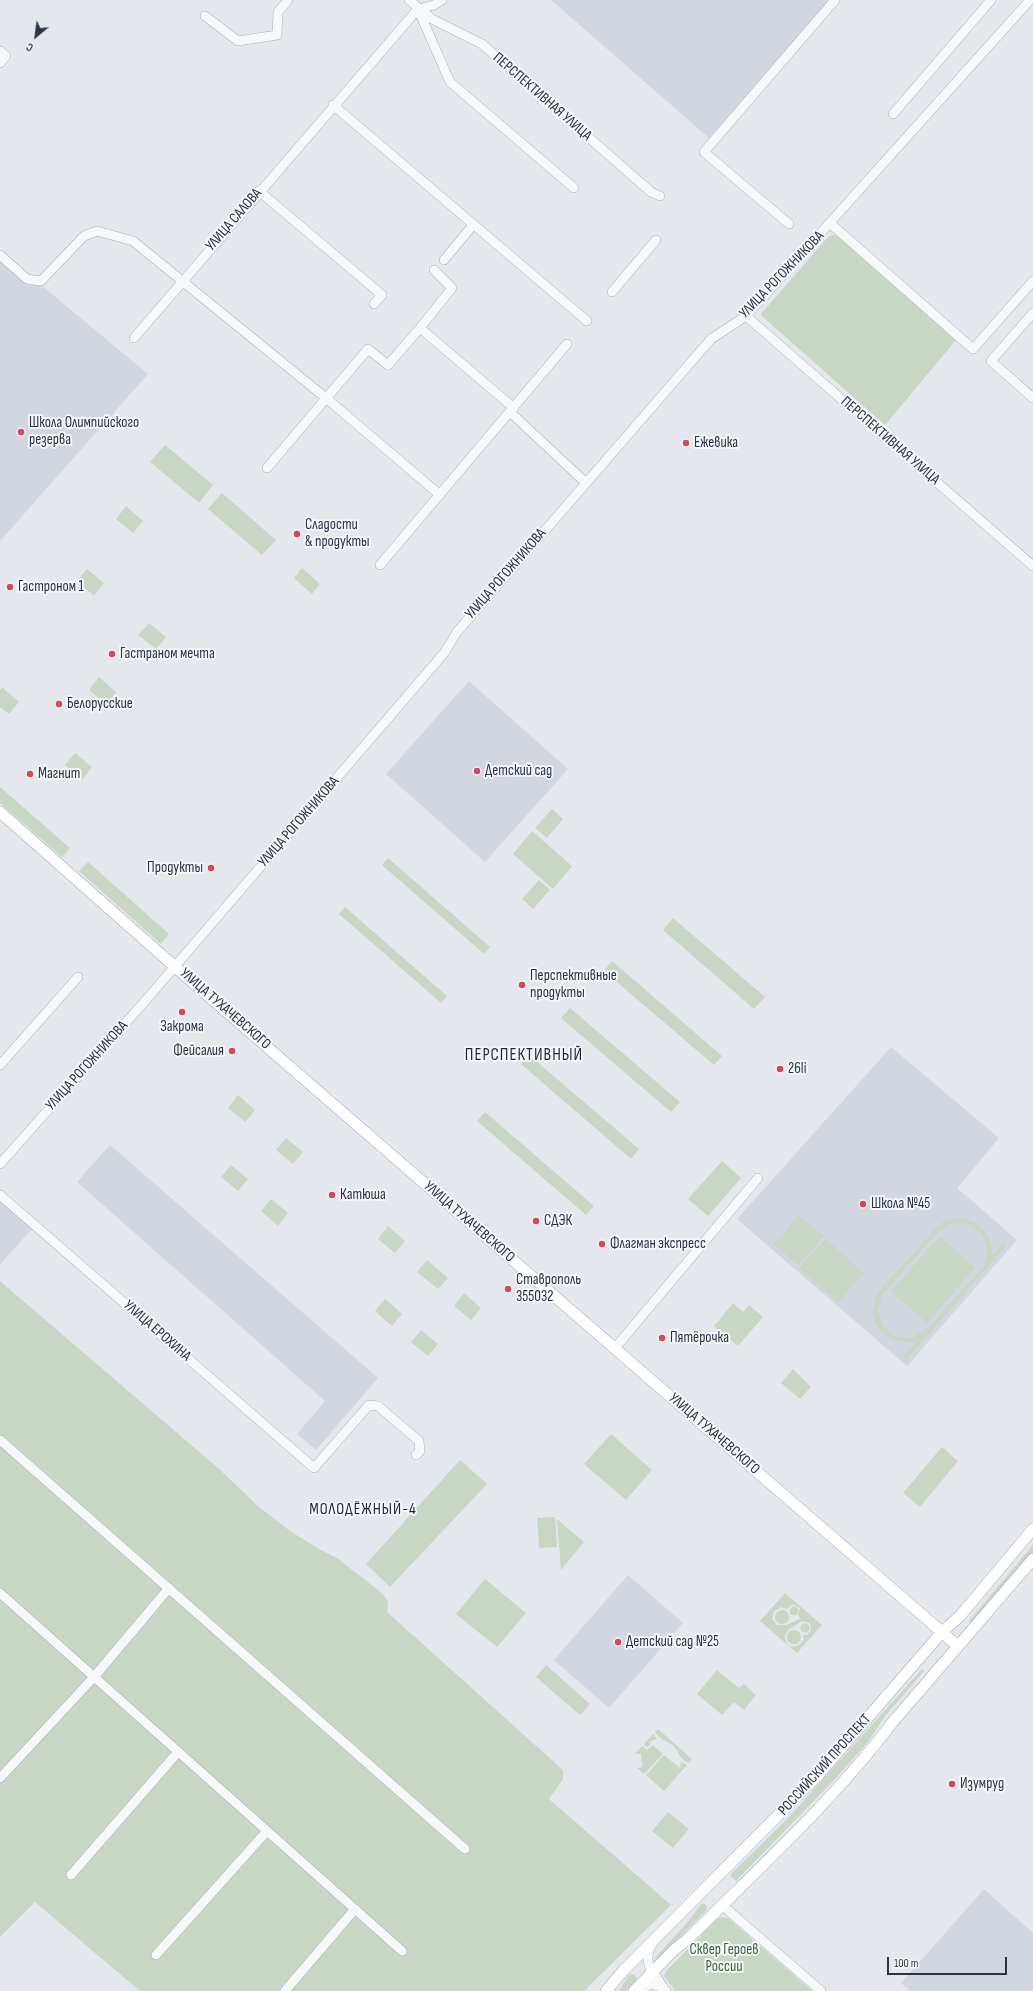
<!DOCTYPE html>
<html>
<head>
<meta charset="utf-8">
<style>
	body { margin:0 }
	#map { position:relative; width:1033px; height:1991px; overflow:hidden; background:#e4e7ec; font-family:"Sofia Sans Condensed",sans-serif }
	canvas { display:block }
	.north { position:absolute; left:16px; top:16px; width:40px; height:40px; -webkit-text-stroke:3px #f4f6f9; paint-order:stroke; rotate:209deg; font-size:11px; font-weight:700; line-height:16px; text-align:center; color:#2b3445 }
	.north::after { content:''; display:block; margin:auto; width:14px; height:18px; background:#2b3445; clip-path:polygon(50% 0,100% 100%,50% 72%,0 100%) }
	.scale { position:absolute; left:887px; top:1957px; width:120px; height:18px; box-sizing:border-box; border:2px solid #2b3445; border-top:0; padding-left:5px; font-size:12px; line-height:14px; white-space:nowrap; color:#2b3445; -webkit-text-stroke:3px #f4f6f9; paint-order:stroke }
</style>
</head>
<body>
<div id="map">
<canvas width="1033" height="1991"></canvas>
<div class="north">С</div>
<div class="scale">100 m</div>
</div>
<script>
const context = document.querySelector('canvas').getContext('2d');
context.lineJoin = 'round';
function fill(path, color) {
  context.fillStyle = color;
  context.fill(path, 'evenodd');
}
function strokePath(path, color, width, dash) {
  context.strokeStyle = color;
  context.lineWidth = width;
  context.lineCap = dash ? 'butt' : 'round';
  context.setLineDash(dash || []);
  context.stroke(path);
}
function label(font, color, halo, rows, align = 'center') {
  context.font = font + ' "Sofia Sans Condensed",sans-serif';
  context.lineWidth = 4;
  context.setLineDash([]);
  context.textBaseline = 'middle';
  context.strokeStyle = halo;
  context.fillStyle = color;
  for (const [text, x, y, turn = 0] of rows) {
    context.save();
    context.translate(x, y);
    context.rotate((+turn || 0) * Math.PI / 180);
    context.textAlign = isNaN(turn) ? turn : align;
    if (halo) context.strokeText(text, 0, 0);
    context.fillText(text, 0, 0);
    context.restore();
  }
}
fill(new Path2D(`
	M551,0H830L709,138Z
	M0,261L30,285H41L148,374L0,541Z
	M469,681L568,769L485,862L386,774Z
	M891,1047L999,1138L957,1188L1017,1240L907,1366L737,1219Z
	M110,1145L378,1378L316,1450L297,1434L325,1401L77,1182Z
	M0,1199L33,1228L0,1264Z
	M628,1575L683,1623L609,1708L554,1660Z
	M984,1889L1033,1933V1991H910L901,1983Z`), '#d2d6de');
fill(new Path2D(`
	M833,235L839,237L956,340L885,425L763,317L761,314L828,237Z
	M165,445L213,485L199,503L150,462Z
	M222,493L276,540L262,555L208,509Z
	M126,506L143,521L133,533L116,519Z
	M302,568L320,584L312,594L294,578Z
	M87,569L104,583L94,596L77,581Z
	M149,623L166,637L156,649L138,635Z
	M99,677L116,692L106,704L89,690Z
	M2,687L19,702L9,714L0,707V690Z
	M75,753L92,767L82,780L65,765Z
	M0,787L70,848L62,857L0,803Z
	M552,809L563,819L547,838L535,828Z
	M532,831L572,866L553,889L513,854Z
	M388,858L490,947L484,954L382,865Z
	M88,862L169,934L161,944L79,871Z
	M539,880L550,890L533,909L522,899Z
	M345,907L447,996L441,1003L339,914Z
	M673,918L765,997L754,1009L663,930Z
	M612,961L722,1056L714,1065L604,971Z
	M570,1008L680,1102L671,1112L561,1018Z
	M529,1055L639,1149L631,1159L521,1064Z
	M238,1095L255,1110L245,1122L228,1108Z
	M485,1112L594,1206L586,1215L477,1121Z
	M286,1138L303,1152L293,1164L276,1150Z
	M722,1161L741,1178L708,1216L688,1199Z
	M231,1165L248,1179L238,1191L221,1177Z
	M271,1199L288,1213L278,1226L261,1211Z
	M799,1215L824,1236L798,1265L774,1244Z
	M959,1218C980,1220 992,1234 992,1255L1004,1242L1007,1245L906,1360L903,1357L916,1342C882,1346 859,1316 882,1287L940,1224L946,1220ZM962,1223C984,1227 994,1248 982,1268L928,1328L913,1337H896L883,1326L878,1311L882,1295L940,1230L950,1224Z
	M388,1226L405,1241L395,1253L378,1239Z
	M940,1236L975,1268L927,1323L891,1291Z
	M826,1239L864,1273L838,1302L799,1268Z
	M427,1260L448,1278L438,1289L417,1272Z
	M0,1281L218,1468L259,1507L290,1531L319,1549L337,1558L383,1594L388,1602L387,1612L563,1770V1779L549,1799L671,1905L584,1991H140L35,1902L0,1937Z
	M464,1293L481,1308L471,1320L454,1306Z
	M385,1299L402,1314L392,1326L375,1311Z
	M733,1303L743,1312L749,1305L763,1317L738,1346L714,1326Z
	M421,1330L438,1344L428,1356L411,1342Z
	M793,1369L811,1387L800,1399L781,1383Z
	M611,1434L652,1470L626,1500L584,1464Z
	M942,1447L958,1461L920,1507L903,1493Z
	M460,1460L487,1484L390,1587L366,1564Z
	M555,1517L557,1547L539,1548L537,1518Z
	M557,1519L584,1542L561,1570Z
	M1033,1545V1553L972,1624L969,1621Z
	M485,1579L526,1613L497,1647L456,1614Z
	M785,1593L822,1625L797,1653L760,1621ZM793,1604L800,1608L798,1616L801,1618L787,1625H777L772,1619L774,1611L781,1607L787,1609ZM802,1621L810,1623L811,1631L807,1635H803C805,1644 797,1648 789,1646L785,1639C785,1628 795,1627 802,1621Z
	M789.5 1611a4.5 4.5 0 1 1 9 0a4.5 4.5 0 1 1-9 0Z
	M775 1617a7 7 0 1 1 14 0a7 7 0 1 1-14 0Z
	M800.5 1628a4.5 4.5 0 1 1 9 0a4.5 4.5 0 1 1-9 0Z
	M787 1637a7 7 0 1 1 14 0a7 7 0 1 1-14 0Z
	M546,1665L590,1704L580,1715L536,1677Z
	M922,1669L924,1671L885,1716L868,1742L836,1778L736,1881L730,1875L789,1817Z
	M717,1670L739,1688L744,1684L756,1695L744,1710L734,1702L722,1715L697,1694Z
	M658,1729L692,1759L689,1763C679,1760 680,1752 673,1746C667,1740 660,1741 655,1732Z
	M653,1734L657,1739L649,1742L651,1744L647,1747L644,1744Z
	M653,1745L663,1754L644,1774L637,1768L642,1767L641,1754H635L642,1746L647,1750Z
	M664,1755L680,1768L681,1762L687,1765L664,1791L646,1775Z
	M668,1812L689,1829L673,1848L652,1831Z
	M701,1904H705L707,1906L706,1911L658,1959H654L687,1923Z
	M722,1917L728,1918L812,1991H675L664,1976L666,1971L717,1919Z
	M634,1974L637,1979L626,1991H619L628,1976Z`), '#c9d6c5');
const minor = new Path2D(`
	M409,0L432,19L482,44L651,192L660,196
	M418,9L450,82L574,188
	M205,16L238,41L277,35L278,12L288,0
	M0,51L6,56L0,63
	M333,105L587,321
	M893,114L991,0
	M259,191L382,295L374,304
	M789,224L704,152L835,0
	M831,224L973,349L1033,281
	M0,255L27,279L41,281L84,236L97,231L133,241L326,398L440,495
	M444,260L473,225
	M434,270L452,288L420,328L514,408
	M612,292L656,240
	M1033,313L991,361L1033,398
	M746,316L1033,566
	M134,338L418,9L434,5L442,0
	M510,412L585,482
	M267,468L368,349L388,365L420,328
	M380,565L567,344
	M0,1065L78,977
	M0,1164L146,1000L445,652L457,632L711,339L746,316L1030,0
	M0,1195L314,1468L369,1405L378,1406L419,1441L420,1451L416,1455
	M615,1348L758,1178
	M0,1440L465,1849
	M0,1593L402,1951
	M0,1778L94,1677L169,1588
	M71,1875L178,1752
	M722,1905L821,1991
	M652,1944C644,1958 648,1966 657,1978C660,1982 662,1987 666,1991
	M156,1955L267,1831
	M285,1991L355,1909
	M640,1991L650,1984L662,1987`);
const major = new Path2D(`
	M0,812L191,981L958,1646
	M606,1991L623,1971L819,1774L942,1632L960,1616L1033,1529
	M634,1991L674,1950L688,1939C757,1870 833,1801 892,1723L1033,1559`);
strokePath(minor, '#a9aeb7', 10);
strokePath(major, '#a3abb8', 12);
strokePath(minor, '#f7f8fa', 9);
strokePath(major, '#fff', 11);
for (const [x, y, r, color] of [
	[21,432,4,"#d1495b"],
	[686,443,4,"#d1495b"],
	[297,534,4,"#d1495b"],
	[10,587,4,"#d1495b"],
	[112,654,4,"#d1495b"],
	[59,704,4,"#d1495b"],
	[477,771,4,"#d1495b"],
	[30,774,4,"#d1495b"],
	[211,868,4,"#d1495b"],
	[522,985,4,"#d1495b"],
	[182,1012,4,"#d1495b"],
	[232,1051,4,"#d1495b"],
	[780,1069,4,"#d1495b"],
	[332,1195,4,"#d1495b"],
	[863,1204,4,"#d1495b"],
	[536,1221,4,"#d1495b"],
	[602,1244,4,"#d1495b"],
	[508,1289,4,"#d1495b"],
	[662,1338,4,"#d1495b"],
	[618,1642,4,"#d1495b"],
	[952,1784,4,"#d1495b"]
]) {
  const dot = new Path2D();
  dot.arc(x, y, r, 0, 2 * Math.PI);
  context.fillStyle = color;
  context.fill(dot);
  strokePath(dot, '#f4f6f9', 1.5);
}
label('15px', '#2b3445', '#f4f6f9', [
	["ПЕРСПЕКТИВНАЯ УЛИЦА",542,97,41],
	["УЛИЦА САЛОВА",234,220,-49],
	["УЛИЦА РОГОЖНИКОВА",782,275,-46],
	["ПЕРСПЕКТИВНАЯ УЛИЦА",890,441,41],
	["УЛИЦА РОГОЖНИКОВА",506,574,-49],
	["УЛИЦА РОГОЖНИКОВА",299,822,-49],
	["УЛИЦА ТУХАЧЕВСКОГО",225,1009,41],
	["УЛИЦА РОГОЖНИКОВА",87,1066,-48],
	["УЛИЦА ТУХАЧЕВСКОГО",469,1222,41],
	["УЛИЦА ЕРОХИНА",157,1331,41],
	["УЛИЦА ТУХАЧЕВСКОГО",714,1434,41],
	["РОССИЙСКИЙ ПРОСПЕКТ",825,1765,-48]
]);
label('15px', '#2b3445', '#f4f6f9', [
	["Школа Олимпийского",29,423],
	["резерва",29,440],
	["Ежевика",694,443],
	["Сладости",305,525],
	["& продукты",305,542],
	["Гастроном 1",18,587],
	["Гастраном мечта",120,654],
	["Белорусские",67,704],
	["Детский сад",485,771],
	["Магнит",38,774],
	["Продукты",203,868,"right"],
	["Перспективные",530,976],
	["продукты",530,993],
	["Закрома",182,1027,"center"],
	["Фейсалия",224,1051,"right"],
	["26li",788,1069],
	["Катюша",340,1195],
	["Школа №45",871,1204],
	["СДЭК",544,1221],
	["Флагман экспресс",610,1244],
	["Ставрополь",516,1280],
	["355032",516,1297],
	["Пятёрочка",670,1338],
	["Детский сад №25",626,1642],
	["Изумруд",960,1784]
], 'left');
label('15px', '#3f6138', '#f4f6f9', [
	["Сквер Героев",724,1950],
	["России",724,1967]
]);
context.letterSpacing = '1px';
label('16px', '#1d2536', '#f4f6f9', [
	["МОЛОДЁЖНЫЙ-4",363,1510]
]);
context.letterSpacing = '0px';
context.letterSpacing = '1px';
label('17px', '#1d2536', '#f4f6f9', [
	["ПЕРСПЕКТИВНЫЙ",524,1056]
]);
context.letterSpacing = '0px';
</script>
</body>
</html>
